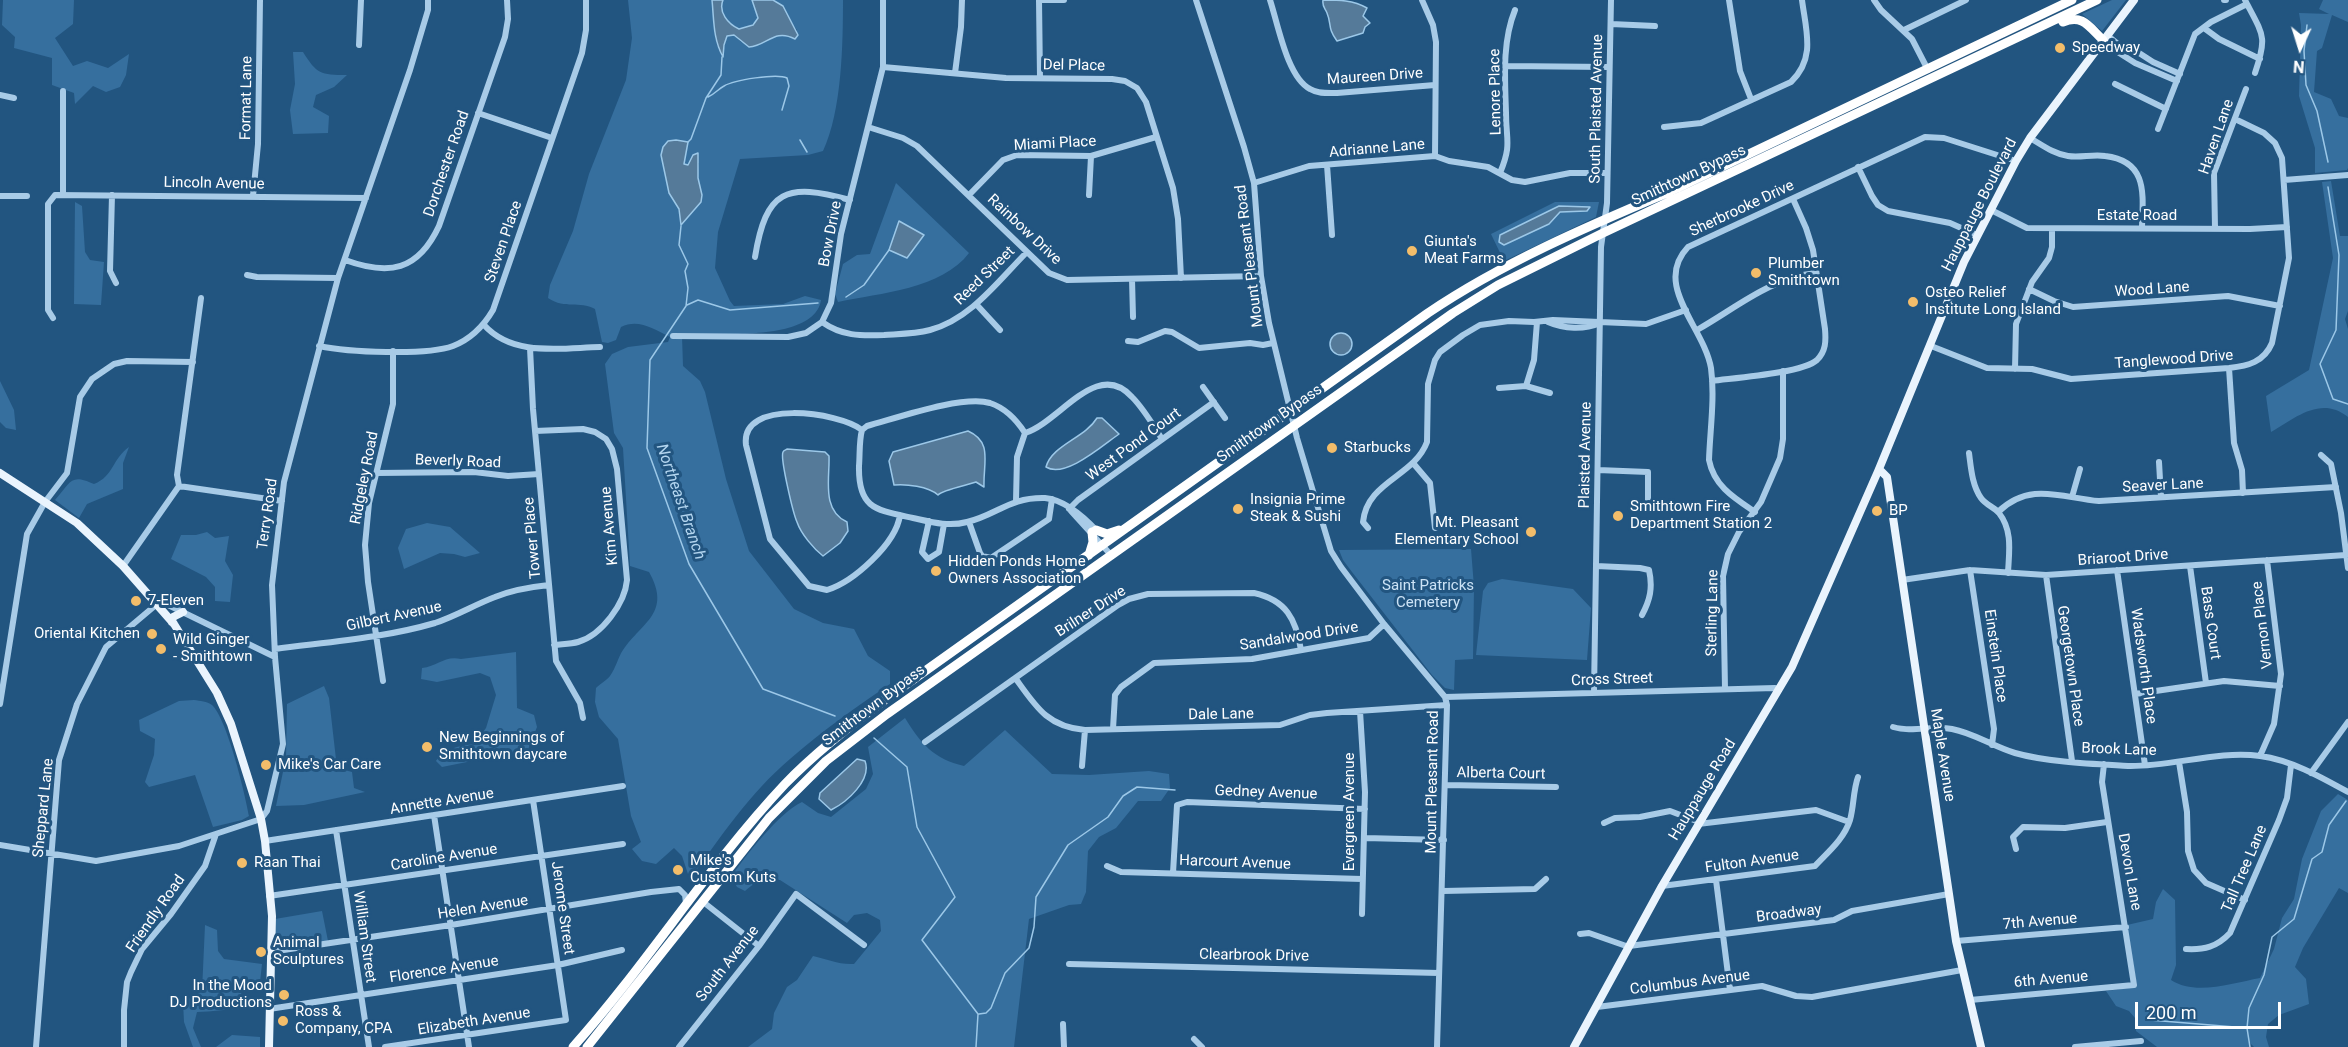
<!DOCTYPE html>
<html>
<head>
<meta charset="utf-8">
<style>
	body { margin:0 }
	#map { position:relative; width:2348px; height:1047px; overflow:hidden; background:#225580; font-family:Roboto,sans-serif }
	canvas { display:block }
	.north { position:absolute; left:2270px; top:18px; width:60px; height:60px; -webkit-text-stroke:4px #225580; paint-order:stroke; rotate:184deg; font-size:16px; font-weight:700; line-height:24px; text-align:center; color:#fff }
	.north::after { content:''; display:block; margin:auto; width:21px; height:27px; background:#fff; clip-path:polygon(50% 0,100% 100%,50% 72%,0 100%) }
	.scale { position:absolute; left:2135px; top:1002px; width:146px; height:27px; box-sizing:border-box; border:3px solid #fff; border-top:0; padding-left:8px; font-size:18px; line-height:21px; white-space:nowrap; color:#fff; -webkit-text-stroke:4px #225580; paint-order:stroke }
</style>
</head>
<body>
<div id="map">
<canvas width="2348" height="1047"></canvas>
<div class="north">N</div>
<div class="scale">200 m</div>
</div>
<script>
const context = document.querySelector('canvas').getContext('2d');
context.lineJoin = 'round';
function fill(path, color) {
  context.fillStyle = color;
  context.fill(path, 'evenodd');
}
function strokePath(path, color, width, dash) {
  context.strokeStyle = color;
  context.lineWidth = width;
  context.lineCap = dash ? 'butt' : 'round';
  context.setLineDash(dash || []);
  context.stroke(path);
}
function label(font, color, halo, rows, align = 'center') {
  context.font = font + ' Roboto,sans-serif';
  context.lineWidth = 6;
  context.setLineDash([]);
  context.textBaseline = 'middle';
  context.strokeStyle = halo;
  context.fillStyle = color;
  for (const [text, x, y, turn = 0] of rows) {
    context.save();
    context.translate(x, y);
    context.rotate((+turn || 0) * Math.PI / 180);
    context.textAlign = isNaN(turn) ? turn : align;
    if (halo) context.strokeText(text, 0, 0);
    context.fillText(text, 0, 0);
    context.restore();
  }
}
fill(new Path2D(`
	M3,0H74L73,24L55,38L73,66L87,61L108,68L129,54L126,75L120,87L106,92L93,86L75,104L74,93L52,85V58L14,48L15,37L2,25Z
	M628,0H712C714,19 712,39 722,56L727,36L734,35L741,42L755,46C769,39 779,31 795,39L797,30C788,19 786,6 773,0H843C843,44 842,111 823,151L808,155L740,159L718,232L715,268L730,301L734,306L783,304L805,296L821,300C815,342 718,333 686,334L682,336L683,366L700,381L705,392L726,479L749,551L794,609L823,623L854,629L868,656L890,671V684C856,707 822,731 790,759C750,793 720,837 690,880L682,856L674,848L656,864L642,861L632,849L641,842L631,816L618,739L599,717L595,702L596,688C600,684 607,680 610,676C616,668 618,657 623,650C642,622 672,613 649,572L630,566L623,448L614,433L605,364L612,354L628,347L668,342L670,337C654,329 638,318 621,327L616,340L608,343L602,342L595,309C579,300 566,310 548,298L550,285L573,231L589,174L626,80L632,38ZM676,140L688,143L684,164L688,165L691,162L699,163C693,193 716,197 681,221L677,202L669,193L663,164Z
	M723,0H752L758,18C743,41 715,20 723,0Z
	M2112,0H2126L2102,31L2082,14Z
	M2323,0H2348V22L2332,15L2322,48L2317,51L2314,92L2331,99L2339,116L2348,118V168L2347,170L2315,173V148L2299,96L2301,25L2299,13L2329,14L2319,9Z
	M293,52H303C317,74 320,75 347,75L334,87L316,95L313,107L329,116L328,133L293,134L290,110L295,84Z
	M2331,181L2340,236H2348V311L2345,319L2348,329V417C2321,395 2295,418 2271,432L2266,396L2309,370L2333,258L2322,182Z
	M896,183L969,253C942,289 880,293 838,302L835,294L843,264L857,255L870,254Z
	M75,202L82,206L85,252L90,260L104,262L101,305L74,304Z
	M1555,202H1599L1596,217L1504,261L1491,234Z
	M0,381L14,410L16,430L6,428L0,422Z
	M129,447L123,463V489L87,504L79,518L55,500C71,482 70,473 94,484C114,476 112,459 129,447Z
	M427,523L450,527L480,553L465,557L454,554L440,553L404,569L398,548L406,529Z
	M207,532L215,538L229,536L225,561L233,575L230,602L215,601V587L206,577L171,559L181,535H196Z
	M1471,549L1474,587L1473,659L1455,660L1454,690L1445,688L1432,675L1352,572L1343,560L1339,550Z
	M1502,579L1573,589L1591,608L1587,660L1476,655L1483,591L1488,583Z
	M516,652L517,708L534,715L537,727L525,757L487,758L442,767L436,761C444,748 460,746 474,744L486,728L496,695L490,677L480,673L437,682L421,679L422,668C438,666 445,655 461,659Z
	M324,686L329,698L337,768L352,772L354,788L365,792L304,805L276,806L286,757L287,704Z
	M194,700C200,701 207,701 212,705C227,719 245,793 249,816L242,820L213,827L195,775L149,787L145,782L154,755L155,739L140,731L139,720L179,701Z
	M905,718C921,744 934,759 964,766L1005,730L1052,774L1089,775L1149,771L1169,774L1170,788L1161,801H1138L1116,828L1099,837L1088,851L1086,892L1081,904L1069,905L1029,919L1014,1047H748L772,1029L774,1013L787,987L797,980L813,956C827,959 839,965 854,964L881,931L880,920L867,913L854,915L847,923L780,880C765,878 756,881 745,891L737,887L731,877C745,856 780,812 802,802L818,813L831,817L866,789L873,774L868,747Z
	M2338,794L2348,800V893L2339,888L2303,948L2295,967L2306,979L2309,1004L2279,1015L2268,1024L2266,1037L2269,1047H2254L2250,1043V1047H2157L2136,1031L2135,1018L2129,1011L2116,1006L2106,991L2137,987L2127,925L2153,919L2156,902L2163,889L2175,900L2176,965L2171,980C2195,996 2233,983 2260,978L2274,949L2282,918L2294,899L2302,859L2321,811Z
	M322,911L328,941L275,948V919Z
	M205,925L217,930L218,951L224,959L262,964L260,982L242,983L240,1009C225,1009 212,1012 197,1012L193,1028L201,1047H193L184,1022L183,1002L202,991Z
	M232,1035L260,1037V1047H216Z`), '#366f9e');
const water = new Path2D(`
	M712,0H723C718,12 728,24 739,29L753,25L758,18L752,0H773L783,6L798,35L795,39C774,28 767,46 749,47L734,35L727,36L724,45L723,57C713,39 714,20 712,0Z
	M1323,0C1339,0 1353,0 1367,8L1363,16L1370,23L1365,27L1363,33L1337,41C1327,27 1332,25 1327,13C1325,8 1322,7 1323,0Z
	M676,140L688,142L684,164L688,165L693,155L698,153V178L702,195L701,202L681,225L679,209L669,193L661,155L663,147L668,141Z
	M1559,206L1590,207L1587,211L1560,212L1549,224L1504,245L1499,242L1500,235Z
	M899,221L924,235L907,258L889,250Z
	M1330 344a11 11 0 1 1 22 0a11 11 0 1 1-22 0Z
	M1097,418H1102L1119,434C1103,445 1065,479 1046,467C1052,445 1085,438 1097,418Z
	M968,431C993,442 983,463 984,487L976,482C968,485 942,490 938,495C928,486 906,484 894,485L889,461L893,452Z
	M787,449L825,452L829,456C830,478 821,510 847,522L848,531L840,543L823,556C814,549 801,534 797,522C793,513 780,458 783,452C784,450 786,450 787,449Z
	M857,759L865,761C872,780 847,802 831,810L819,799L820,793Z`);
fill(water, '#557a99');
strokePath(water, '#9cc8e8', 1.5);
strokePath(new Path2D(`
	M2307,25L2304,51L2306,85L2317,111L2328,162
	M708,97C715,94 718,89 724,86C734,80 777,73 787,78L789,86L782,110
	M800,140L807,152
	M688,142L691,139L706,98L721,75L722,57
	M2328,187L2339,255L2336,330L2320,364L2333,399L2348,404
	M681,226L679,245L688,264L685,271L688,288L686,306L650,360L647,448L689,564L763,689L835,716
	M846,297L864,285L889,250
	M687,305L698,300L730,310L818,303
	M874,738L907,767L917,827L955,897L922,940L978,1014L976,1047
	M979,1014L986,1013L991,1008L1005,973L1029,948L1034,927L1036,897L1068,845L1108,817L1123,796L1137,787L1175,790
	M2150,1020L2247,1028L2250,1047
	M2247,1028L2249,1008L2264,975L2272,937L2294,919L2312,859L2322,852L2329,825L2346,801`), '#9cc8e8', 1.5);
strokePath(new Path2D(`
	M1039,0L1040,78
	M1039,0H1064
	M1196,0L1244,147L1254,183L1261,276L1269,323L1297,438L1331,551L1341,567L1384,624L1445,697L1447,705L1437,1047
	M1270,0C1278,24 1287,77 1310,89C1318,94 1328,93 1337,93L1435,85
	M1422,0L1433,25L1436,42L1435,156
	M1729,0L1740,71L1751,99
	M1874,0L1881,10L1912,39L1928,70
	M2224,0H2226
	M2247,4C2264,36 2267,38 2255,73
	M1611,24L1655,26
	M2204,28L2219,39L2260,59
	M1904,30L1966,0
	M2107,35L2124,49L2136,51L2153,62L2180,74
	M2102,42L2135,63L2177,81
	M359,45L361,0
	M1506,66L1608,67
	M883,67L1006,78L1112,79L1125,81L1137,88L1146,102L1173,188L1178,219L1181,278
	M955,73L961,27L962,0
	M2115,84L2166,109
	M0,95L14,98
	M478,113L552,138
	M868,127L903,138L917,146L1049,273L1067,280L1261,276
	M1664,127L1701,123L1791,82C1816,58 1806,31 1802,0
	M2158,129L2195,34L2211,22L2247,4L2245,0
	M2030,138C2042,145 2054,154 2068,156C2080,158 2093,154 2105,156C2148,161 2143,194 2142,227
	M1327,165L1332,235
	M1858,167L1872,196L1878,205L1888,211L1950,223L1977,235
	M1500,173C1512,144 1506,141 1506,113C1505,79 1502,42 1515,10
	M2284,180L2348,175
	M1254,183L1309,166L1435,156L1449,161L1488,167L1512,180L1525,182L1570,173H1607
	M63,195V91
	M112,195L110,271L116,283
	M969,195L1003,160L1017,155L1091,156L1156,137
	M1089,195L1091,156
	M0,196H27
	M253,196L258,144L260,0
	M1991,210L2027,228L2250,229L2287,227
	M2215,228L2214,173L2246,89
	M755,257C766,190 786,182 850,200
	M345,260C389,276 418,271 439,226L505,37L508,19L507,0
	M247,275L257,277L338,278
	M1132,279L1133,317
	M2029,289L2054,301L2073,307L2228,296L2280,306
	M976,304L1000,330
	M53,318L48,310V204L55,195L366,198
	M822,322C842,336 860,336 884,335C899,334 915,334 930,330C971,319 998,281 1027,252
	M1548,322C1564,329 1584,330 1600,323
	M484,325C513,357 560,348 600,347
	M1697,330C1736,308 1770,278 1816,273
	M673,336L788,337L806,333L822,322L831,303L841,234L883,67V0
	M1128,341L1138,342L1165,331L1172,332L1199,348L1250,343L1263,345L1273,343
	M319,346C347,352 426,356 453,346C471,339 483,327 493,310L582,53L586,30V0
	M1931,346L1987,368L2032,369L2071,379L2229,368C2248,366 2264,362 2272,343L2289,258L2282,158L2275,143L2264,133L2235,119
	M530,348L533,409L556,661L580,703L583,718
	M2229,368L2234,443L2242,470L2243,493
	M2015,369L2016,324L2032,282L2049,258L2052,247V229
	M1712,381C1734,378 1803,373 1817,360C1826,351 1826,341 1825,329L1813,250L1806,228L1793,199
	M1526,386L1534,360L1537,322
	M1203,387L1225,418
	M1499,388L1526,386L1550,393
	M862,430C839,412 740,398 746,445L770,539L809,586L827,590C853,582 896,544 900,515
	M535,431L583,429L595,432L606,439L612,449L617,469L627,580C625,603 602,635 578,642C571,644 562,644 554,645
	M1025,433C1060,422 1097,358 1132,397C1144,409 1153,425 1162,439
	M1969,453C1971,468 1972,485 1981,498C1986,505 1994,507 1999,513C2013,531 2009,552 2008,573
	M2321,455L2331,464L2341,513L2348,568
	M2159,462L2161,497
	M1413,463L1430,483L1435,528
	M1598,470L1648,472V507
	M376,473L474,472L508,476L539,474
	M179,486L282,501
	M2072,497L2080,469
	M1016,501L1017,457L1025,433C1016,419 1005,408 990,403C962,395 897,418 867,426L862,430C859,441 860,454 859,466C858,509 876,510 913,518C931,522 948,527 967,522C997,515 1009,497 1045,498C1066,500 1085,518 1098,532
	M1069,509L1078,500L1214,402
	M1071,511L1111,555
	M1755,512C1734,498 1714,486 1709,460C1710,430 1715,398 1711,368C1704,327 1652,285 1688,247L1925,137L1944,138L2016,161
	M1998,512C2030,481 2062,498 2099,501L2336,487
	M929,521L922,552L928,559L939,552L944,524
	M969,522L980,553L982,556L991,558L1049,519L1052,499
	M1368,528L1363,522C1367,481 1414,477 1427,442L1428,384L1435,360L1440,352L1463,335L1480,325L1509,321L1534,322L1553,320L1646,324L1686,310
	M123,566L179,486L177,475L201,298
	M1596,566L1640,568L1649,570C1653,588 1650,600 1642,615
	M2190,566L2206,683
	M1970,570L1994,729L1992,745
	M2117,570L2145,765
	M2046,575L2072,761
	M1902,580L1970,570L2046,575L2346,555
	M275,649C328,642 384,638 435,623C456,616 474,605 495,597C512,590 530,587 549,585
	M1016,679C1036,707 1048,727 1085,730L1280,725L1310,715L1327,713L1447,705
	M383,681L368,582L365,545L369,503L393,404V351
	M1725,689L1723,576L1728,554L1739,532L1761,502L1780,458L1783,439V371
	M1594,692L1601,247L1607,203L1611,0
	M2135,694L2224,681L2280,686
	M1445,697L1775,688L1779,690
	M0,704L27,534L45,502L67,473L80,397L92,379L114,364L127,361L193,362
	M1360,711L1365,792L1362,914
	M1893,727C1913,733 1932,725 1952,729C1974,733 1994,747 2015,753C2046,762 2096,764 2128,766C2171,767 2218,750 2260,756C2291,760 2321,777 2348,792
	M1113,729L1115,695L1121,687L1154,663L1252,659L1369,638L1384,624
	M925,742L1118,605L1129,599L1148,594L1254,593C1286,600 1296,619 1301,650
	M2260,756L2274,724L2281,674L2267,560
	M2179,762L2187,812L2188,851L2194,870L2206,883L2245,900
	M1082,766L1085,730
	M2311,773L2348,722
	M1446,785L1556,787
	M434,815L469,1047
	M1604,823L1615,818L1640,817L1670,811L1699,822
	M1698,824L1816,810L1849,822
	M336,830L369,1047
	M1365,838L1444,840
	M265,841L623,786
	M0,845L96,861L179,846L261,819L267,811L283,744L275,657L272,585L284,482L338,278L410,70L428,10V0
	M2016,849L2013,837L2023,827L2065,828L2107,822
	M1107,866L1121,872L1362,879
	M1173,873L1177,805L1187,802L1365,809
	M1716,880L1730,990
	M1662,886L1815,866C1828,852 1844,839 1850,820C1854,806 1853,791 1858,777
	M1443,891L1535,889L1546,879
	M269,896L623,844
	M702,901L759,946
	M1580,934L1589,933L1629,947
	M1956,941L2126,927
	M1629,946L1834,920L1852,911L1949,894
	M2186,949C2204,950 2217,947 2230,933L2279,820L2287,798L2291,765
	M270,952L451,925L651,892L679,889L685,895L686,903
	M1069,964L1439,973
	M1970,1000L2134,985L2102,782L2104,764
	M1597,1007L1762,986L1796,996L1812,997L1962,970
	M269,1009L558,965L622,950
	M1063,1024L1064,1047
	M1194,1039L1202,1047
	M36,1047L59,760L77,704L106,647L157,604L164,603L275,657
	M124,1047V1010L127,982L131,972L142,949L171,914L205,866L216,834
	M385,1047L566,1020L533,800
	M679,1047L759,946L796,894L864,945
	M2075,1047L2141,1041`), '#a8cbe7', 6);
strokePath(new Path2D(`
	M1879,469L1887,477L1956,941L1981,1047
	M0,473L77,523L123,566L174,624L217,693L231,724L261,819L265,841L272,916L269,1047
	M172,622L173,617L183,612
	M1574,1047L1662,886L1792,667L1879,469L1964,262L2016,161L2030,138L2134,0`), '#eaf4fd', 8);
strokePath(new Path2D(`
	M2063,22C2083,14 2089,27 2103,40
	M1096,530L1107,534L1119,530
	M1089,555L1093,542L1092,532
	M573,1047C648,963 708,866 785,784C817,751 853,723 890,696L1428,313C1502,263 1586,227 1669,192L2072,0
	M587,1047L769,818L826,761L887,714L1453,313L1498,285L1603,233L2097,0`), '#fff', 9);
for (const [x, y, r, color] of [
	[2060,48,6,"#f3bd6a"],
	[1412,251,6,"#f3bd6a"],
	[1756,273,6,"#f3bd6a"],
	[1913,302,6,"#f3bd6a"],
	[1332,448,6,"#f3bd6a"],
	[1238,509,6,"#f3bd6a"],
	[1877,511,6,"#f3bd6a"],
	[1618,516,6,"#f3bd6a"],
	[1531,532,6,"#f3bd6a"],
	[936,571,6,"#f3bd6a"],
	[136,601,6,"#f3bd6a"],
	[152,634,6,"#f3bd6a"],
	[161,649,6,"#f3bd6a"],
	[427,747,6,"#f3bd6a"],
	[266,765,6,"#f3bd6a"],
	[242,863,6,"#f3bd6a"],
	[678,870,6,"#f3bd6a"],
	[261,952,6,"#f3bd6a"],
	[284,995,6,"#f3bd6a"],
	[283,1021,6,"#f3bd6a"]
]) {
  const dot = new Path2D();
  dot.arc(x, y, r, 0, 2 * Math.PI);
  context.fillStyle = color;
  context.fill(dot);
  strokePath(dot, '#225580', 2);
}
label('15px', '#fff', '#225580', [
	["Speedway",2072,48],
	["Giunta's",1424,242],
	["Meat Farms",1424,259],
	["Plumber",1768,264],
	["Smithtown",1768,281],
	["Osteo Relief",1925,293],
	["Institute Long Island",1925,310],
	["Starbucks",1344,448],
	["Insignia Prime",1250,500],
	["Steak & Sushi",1250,517],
	["Smithtown Fire",1630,507],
	["Department Station 2",1630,524],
	["BP",1889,511],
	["Mt. Pleasant",1519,523,"right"],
	["Elementary School",1519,540,"right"],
	["Hidden Ponds Home",948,562],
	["Owners Association",948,579],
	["7-Eleven",148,601],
	["Oriental Kitchen",140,634,"right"],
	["Wild Ginger",173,640],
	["- Smithtown",173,657],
	["New Beginnings of",439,738],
	["Smithtown daycare",439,755],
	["Mike's Car Care",278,765],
	["Mike's",690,861],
	["Custom Kuts",690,878],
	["Raan Thai",254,863],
	["Animal",273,943],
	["Sculptures",273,960],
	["In the Mood",272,986,"right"],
	["DJ Productions",272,1003,"right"],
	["Ross &",295,1012],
	["Company, CPA",295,1029]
], 'left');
label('15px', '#fff', '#225580', [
	["Del Place",1074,66,1],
	["Maureen Drive",1375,77,-4],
	["Lenore Place",1496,92,-91],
	["Format Lane",247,98,-89],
	["South Plaisted Avenue",1597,109,-89],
	["Haven Lane",2217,137,-71],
	["Miami Place",1055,144,-3],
	["Adrianne Lane",1377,149,-5],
	["Dorchester Road",447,164,-71],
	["Smithtown Bypass",1689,176,-25],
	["Lincoln Avenue",214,184,1],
	["Hauppauge Boulevard",1980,205,-63],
	["Sherbrooke Drive",1742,209,-25],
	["Estate Road",2137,216],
	["Rainbow Drive",1024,230,43],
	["Bow Drive",831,234,-79],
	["Steven Place",504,242,-71],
	["Mount Pleasant Road",1250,256,-97],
	["Reed Street",985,276,-44],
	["Wood Lane",2152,290,-4],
	["Tanglewood Drive",2174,360,-4],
	["Smithtown Bypass",1270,424,-35],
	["West Pond Court",1134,445,-36],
	["Plaisted Avenue",1586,455,-89],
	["Beverly Road",458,462,2],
	["Ridgeley Road",365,478,-79],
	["Seaver Lane",2163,486,-3],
	["Terry Road",268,514,-82],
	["Kim Avenue",610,526,-95],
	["Tower Place",533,538,-95],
	["Briaroot Drive",2123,558,-4],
	["Brilner Drive",1091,612,-33],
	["Sterling Lane",1713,613,-89],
	["Gilbert Avenue",394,617,-12],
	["Bass Court",2210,623,82],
	["Vernon Place",2263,625,-97],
	["Sandalwood Drive",1299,637,-9],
	["Einstein Place",1995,656,82],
	["Georgetown Place",2070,666,82],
	["Wadsworth Place",2143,666,82],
	["Cross Street",1612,680,-2],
	["Smithtown Bypass",874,706,-37],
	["Dale Lane",1221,715,-1],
	["Brook Lane",2119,750,2],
	["Maple Avenue",1942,755,81],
	["Alberta Court",1501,774,1],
	["Mount Pleasant Road",1433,782,-89],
	["Hauppauge Road",1703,790,-59],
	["Gedney Avenue",1266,793,2],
	["Annette Avenue",442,802,-9],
	["Sheppard Lane",44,808,-84],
	["Evergreen Avenue",1350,812,-90],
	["Caroline Avenue",444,858,-9],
	["Fulton Avenue",1752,862,-8],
	["Harcourt Avenue",1235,863,2],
	["Tall Tree Lane",2245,869,-67],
	["Devon Lane",2129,872,80],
	["Helen Avenue",483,908,-9],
	["Jerome Street",562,908,82],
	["Friendly Road",156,914,-55],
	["Broadway",1789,914,-7],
	["7th Avenue",2040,922,-5],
	["William Street",364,937,82],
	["Clearbrook Drive",1254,956,1],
	["South Avenue",728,964,-52],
	["Florence Avenue",444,970,-9],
	["6th Avenue",2051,980,-5],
	["Columbus Avenue",1690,983,-7],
	["Elizabeth Avenue",474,1022,-9]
]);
label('15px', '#cce3f6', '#225580', [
	["Saint Patricks",1428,586],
	["Cemetery",1428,603]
]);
label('italic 16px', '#b3d5ef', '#225580', [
	["Northeast Branch",680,502,71]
]);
</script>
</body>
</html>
